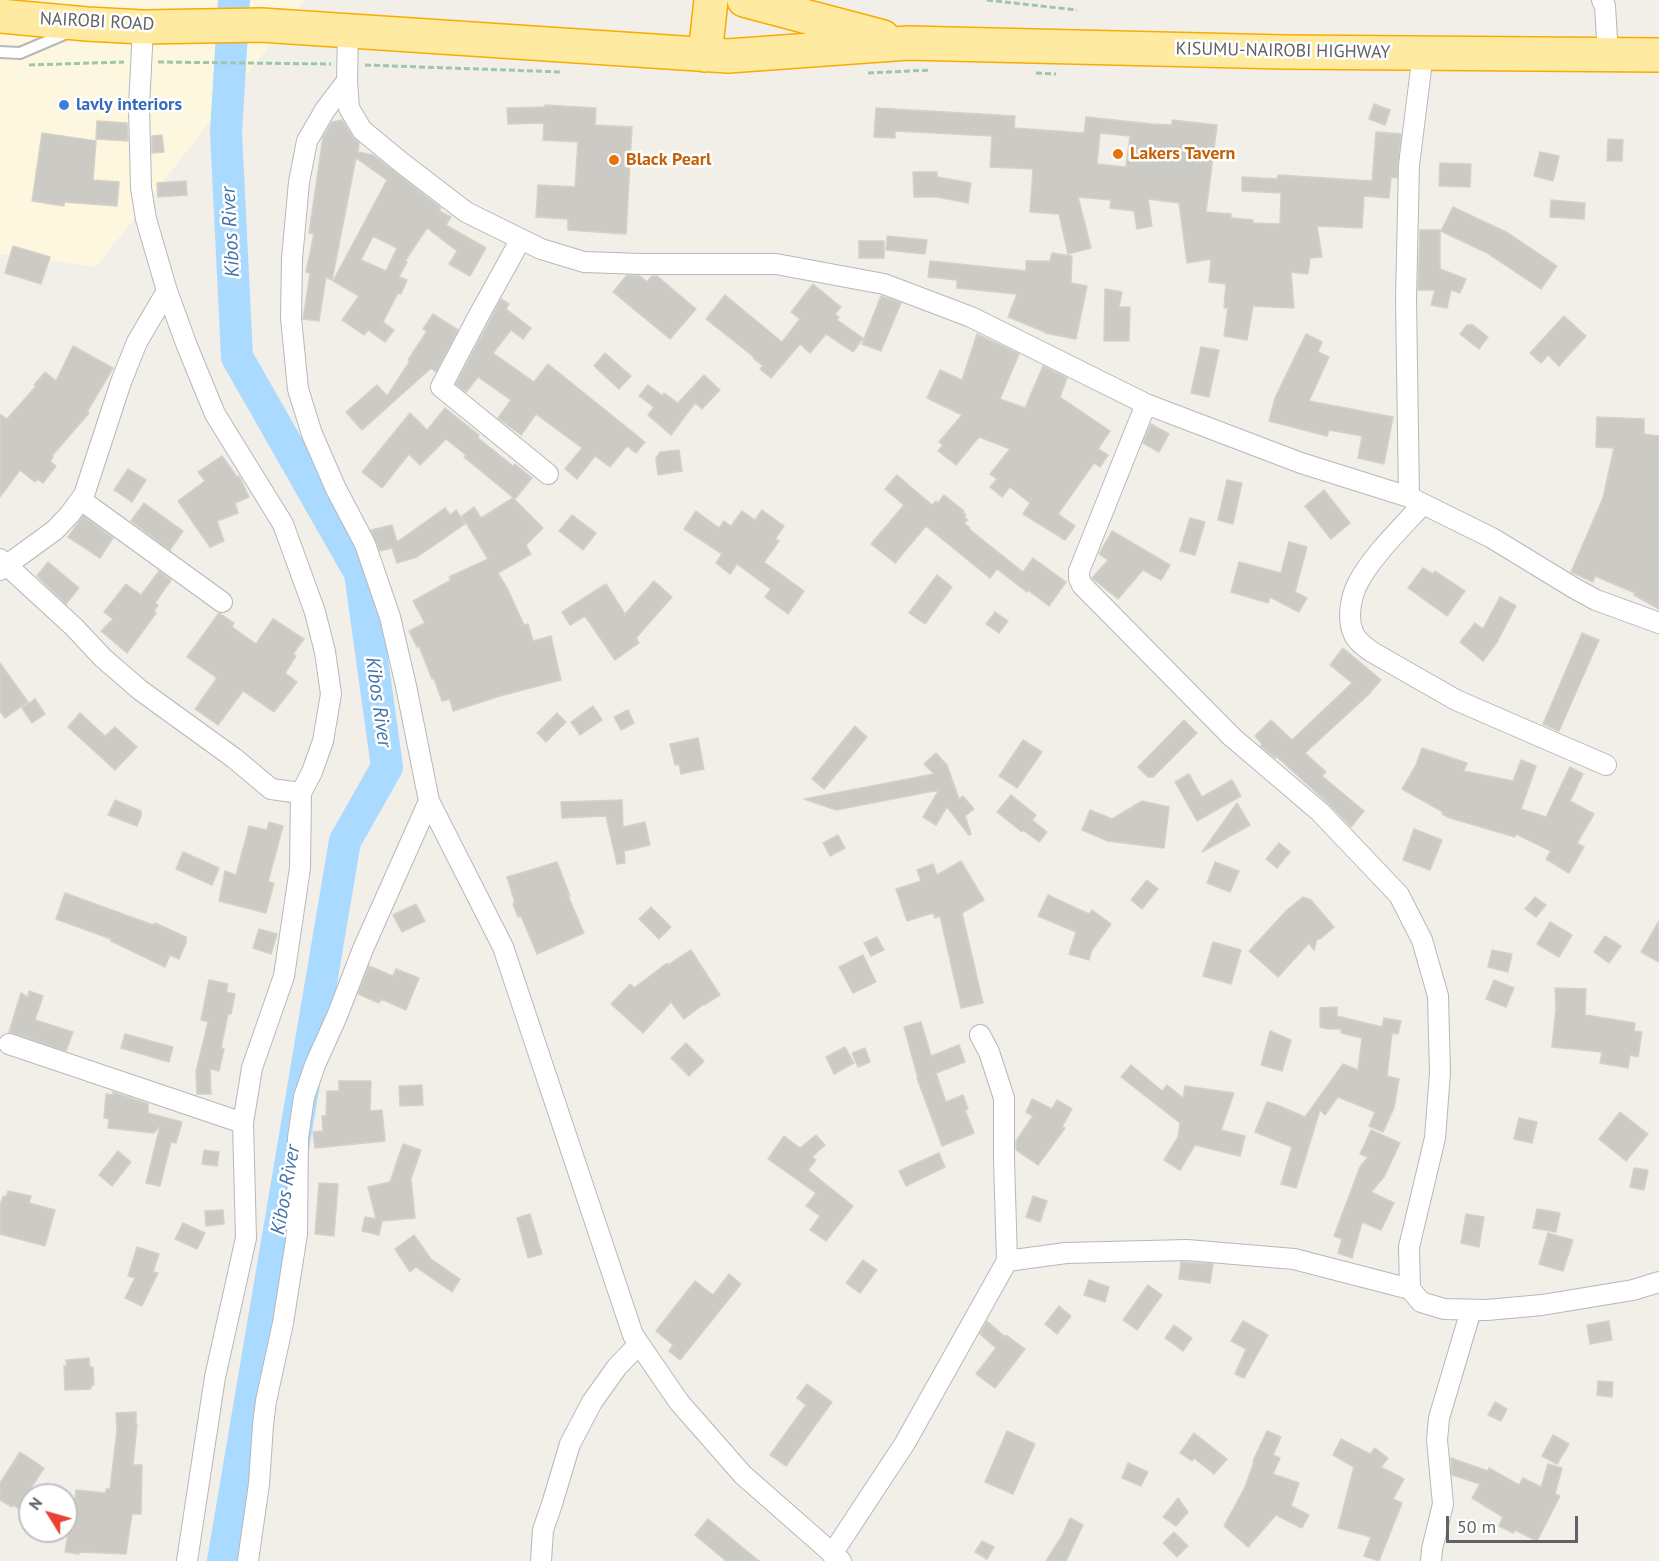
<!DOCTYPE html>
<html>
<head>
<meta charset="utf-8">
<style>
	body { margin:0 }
	#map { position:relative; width:1659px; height:1561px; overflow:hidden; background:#f1efe8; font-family:"PT Sans",sans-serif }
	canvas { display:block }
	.north { position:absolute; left:18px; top:1483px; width:60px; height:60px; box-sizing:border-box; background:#fff; border:2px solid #bfc1c3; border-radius:50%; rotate:307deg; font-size:16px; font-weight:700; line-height:24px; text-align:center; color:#5f6368 }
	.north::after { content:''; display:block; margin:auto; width:21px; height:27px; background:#ea4335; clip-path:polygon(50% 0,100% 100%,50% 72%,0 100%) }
	.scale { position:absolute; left:1446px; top:1516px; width:132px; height:27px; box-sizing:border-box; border:3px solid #5f6368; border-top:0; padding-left:8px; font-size:18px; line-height:21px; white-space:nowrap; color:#5f6368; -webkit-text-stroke:4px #fff; paint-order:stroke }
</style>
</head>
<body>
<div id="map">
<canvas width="1659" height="1561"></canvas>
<div class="north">N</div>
<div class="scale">50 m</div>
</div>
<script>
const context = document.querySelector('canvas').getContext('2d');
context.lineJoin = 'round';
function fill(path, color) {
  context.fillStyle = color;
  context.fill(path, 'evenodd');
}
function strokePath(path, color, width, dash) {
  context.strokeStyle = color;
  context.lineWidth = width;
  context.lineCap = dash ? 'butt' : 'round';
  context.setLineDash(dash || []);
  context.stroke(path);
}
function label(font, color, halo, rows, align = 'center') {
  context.font = font + ' "PT Sans",sans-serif';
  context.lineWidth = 5;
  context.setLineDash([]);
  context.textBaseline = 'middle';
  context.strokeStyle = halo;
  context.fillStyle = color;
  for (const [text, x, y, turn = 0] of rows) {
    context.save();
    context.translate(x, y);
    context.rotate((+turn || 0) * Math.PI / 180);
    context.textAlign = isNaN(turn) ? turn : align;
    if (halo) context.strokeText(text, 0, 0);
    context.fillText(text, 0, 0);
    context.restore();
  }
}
fill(new Path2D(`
	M0,0H305L96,267L0,254Z`), '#fef7e0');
strokePath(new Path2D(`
	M223,1561L345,841L387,767L360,573L237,357L226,132L234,0`), '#aadaff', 32);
const building = new Path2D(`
	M1374,104L1390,110L1385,125L1369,119Z
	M545,105L596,108L595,125L632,127L626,234L568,230V219L536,217L538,185L575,187L578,142L543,140L544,123L508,124L507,108L545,107Z
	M876,108L1015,116L1014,128L1084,133L1086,117L1152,124L1172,125V120L1217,125L1206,212L1231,214V218L1253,220V223L1280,224L1281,193L1242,191V177L1277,179L1278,175L1372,181L1376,132L1401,134L1397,178L1391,177L1389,198L1364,196L1362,228L1317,226L1322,257L1310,258L1308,274L1291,272L1294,308L1253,306L1247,340L1224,336L1228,308H1224L1226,284L1209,282L1211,259L1187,263L1179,203L1148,199L1152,226L1137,229L1134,211L1110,208L1111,200L1078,197L1091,248L1068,254L1059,214L1030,212L1033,169L990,167L992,136L895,131V138L874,137ZM1100,133L1130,136L1126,167L1097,164Z
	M342,120L352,136L359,143L358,152L373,155L441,208L439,211L451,217L446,225L486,248L470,276L449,264L457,251L427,228L405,261L407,262L399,277L407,280L401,294L398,293L383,322L394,330L385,342L368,330L364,335L342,320L359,296L333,281L387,180L356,158L332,280L326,277L319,321L303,319L310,273L306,272L314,234L309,233L323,137L332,122ZM373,236L397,248L386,271L361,260Z
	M97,121L127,123L128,141L96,139Z
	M42,133L96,141L93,180L119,182L117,206L64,202V206L32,201Z
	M162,135L164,152L152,153V136Z
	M1608,139L1623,140L1622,161H1607Z
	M1540,152L1559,156L1553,181L1534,176Z
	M1440,163L1471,164L1470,187L1439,186Z
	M913,172H937V177L971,183L968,203L937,197H914Z
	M186,181L187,195L158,197L157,183Z
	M1551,200L1585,203L1584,219L1550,217Z
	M1453,207L1508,233L1557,266L1541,289L1487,253L1441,231Z
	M1420,230H1440V269L1466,279L1460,293L1451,290L1447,308L1431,305L1435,290H1418Z
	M887,236L927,240L925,254L886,250Z
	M859,241H884V258H859Z
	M13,246L50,257L41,284L5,273Z
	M1052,253L1072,256L1071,283L1087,286L1076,339L1045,333V332L1008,317L1017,294L957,288V280L928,277L930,261L1026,271V261H1050Z
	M627,275L640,276L647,282L652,276H657L696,309L670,339L613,292Z
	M813,284L841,307L835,314L839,317L837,320L863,338L853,352L826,334L810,353L800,344L771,378L760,369L763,366L753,358L754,357L706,319L725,295L782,342L800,319L791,312Z
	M1105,289L1122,292L1119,307H1130L1129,341H1104Z
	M881,296L901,303L881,351L862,344Z
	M501,299L509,304L506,309L531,328L523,339L511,330L493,353L534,382L548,364L645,442L636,453L627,446L610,467L595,456L577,479L565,469L582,448L536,414L521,435L498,418L511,400L478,377L466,392L456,384Z
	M433,314L458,330L436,372L432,369H430L362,430L346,412L377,385L387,396L410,361L408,360L427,331L423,329Z
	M1564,316L1586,336L1559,366L1548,355L1541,363L1530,353Z
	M1467,325H1473L1488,337L1479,349L1460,334Z
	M977,334L1019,354L1000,399L1025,408L1043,366L1067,378L1060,397L1110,431L1098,449L1108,455L1100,467L1094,463L1058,514L1075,526L1065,540L1023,514L1030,503L1010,487L1002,497L990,487L997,479L990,474L1010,449L979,437L956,465L938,451L943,445L939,442L962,415L927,398L940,370L962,380Z
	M1306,334L1322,342L1318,352L1329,357L1309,401L1393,417L1384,464L1358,458L1362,436L1329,430L1327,436L1269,421L1275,398Z
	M73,346L113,368L87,412L89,413L52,456L53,457L50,461L56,466L43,483L37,479L35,482L20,470L0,497V414L7,419L36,386L34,385L45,372L56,381Z
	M1201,347L1219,350L1209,397L1191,393Z
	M605,353L631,376L619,389L594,366Z
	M704,375L720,390L702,409L695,403L671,435L648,415L654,407L639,396L648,385L663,396L664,393L678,403Z
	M445,408L479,435L478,438L513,466L515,464L532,478L515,499L464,457L466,455L446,439L420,465L409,454L382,488L362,472L410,413L427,430Z
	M1597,417L1644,419V434L1659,436V609L1634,595L1635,593L1595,576L1593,582L1571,572L1603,498L1614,448L1596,447Z
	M1151,424L1169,434L1159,452L1143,443Z
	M679,450L682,471L658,475L656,458L660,452Z
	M222,456L237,477L239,476L249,497L235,503L238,513L217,521L224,541L210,547L178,501L205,481L198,472Z
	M128,469L146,480L132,502L114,490Z
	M897,475L932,505L936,501L938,503L944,495L964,511L963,512L966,515L964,517L968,520L964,523L970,528L969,529L1023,572L1033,558L1066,582L1049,606L1028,590L1027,592L997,569L990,578L926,526L895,563L871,544L904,505L885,489Z
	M1227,480L1242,483L1233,524L1218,520Z
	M1324,490L1350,523L1331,539L1305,506Z
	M513,498L543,528L526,545L531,554L498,573L508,590L524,625L528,624L533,641L551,636L561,680L500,696L453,711L450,699L442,701L434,678L432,679L419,646L417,647L409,631L425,623L413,601L451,580L449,577L488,559L462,516L474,507L481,518Z
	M144,503L183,531L170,550L131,521Z
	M445,508L450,515L456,510L465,524L417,557L397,563L392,548L380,551L371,530L392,525L397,542Z
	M762,510L784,526L775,539L779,541L764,562L804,591L788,614L765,597L771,589L737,564L730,574L716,563L722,554L684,529L696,511L719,528L724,521L731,526L742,511L755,520Z
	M572,515L596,533L583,550L559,531Z
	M83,516L113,538L100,558L68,537Z
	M1190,518L1205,522L1195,555L1180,551Z
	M1112,531L1170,565L1161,580L1143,570L1118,599L1092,578L1108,560L1099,554Z
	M1289,542L1307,547L1295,592L1307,598L1299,612L1270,597L1268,603L1231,592L1239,562L1281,573Z
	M48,562L79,588L66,604L37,576Z
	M1423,568L1433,574L1435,571L1465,591L1447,616L1408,588Z
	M159,571L171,580L155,603L158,605L154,611L156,613L127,653L101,631L113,619L104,612L126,584L141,595Z
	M937,575L952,587L925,624L909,613Z
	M654,581L672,597L636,638L639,643L615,660L585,616L570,625L562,612L606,584L625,614Z
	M1500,597L1516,606L1498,640V641L1483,661L1460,642L1475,623L1483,629Z
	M995,612L1008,621L999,633L986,624Z
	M219,613L234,623L232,627L256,644L273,619L304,639L293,654L296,656L285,673L297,682L274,712L243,691L218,725L195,709L217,678L187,657Z
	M1582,633L1599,640L1559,731L1543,724Z
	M1343,648L1381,680L1367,696L1305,753L1326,772L1322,776L1364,811L1351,827L1329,804L1277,757L1275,758L1261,746L1262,744L1255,736L1271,720L1292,740L1352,683L1330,665Z
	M0,663L28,702L5,718L0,711Z
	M35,699L45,714L32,723L22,708Z
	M593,706L602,720L580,735L571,722Z
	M628,710L634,723L621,730L614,717Z
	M80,713L105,736L115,727L137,747L115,770L68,727Z
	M557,713L566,722L546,742L537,733Z
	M1184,720L1197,733L1153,777H1148L1138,767Z
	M855,726L867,737L824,789L812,779Z
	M698,738L704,769L681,774L679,764L675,765L670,744Z
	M1023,740L1042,752L1017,788L999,776Z
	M1422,748L1467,763L1464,771L1513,781L1521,760L1536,766L1521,809L1546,817L1570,767L1583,774L1570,801L1594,814L1577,843L1584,847L1569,873L1546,859L1551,851L1516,834L1515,837L1450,818L1442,814L1443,812L1402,789L1416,765Z
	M936,753L947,765L959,799L963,796L974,809L965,816L971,834L969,835L947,807L936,825L923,817L939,790L836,810L804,799L934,774L924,764Z
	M1189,774L1202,797L1232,780L1241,796L1197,821L1175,782Z
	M1011,795L1036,815L1032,820L1047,832L1039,842L1023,830L1022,832L997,812Z
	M115,800L141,811V816L137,826L108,815Z
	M622,800L623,827L645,822L650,845L624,851L625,863L617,864L606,816L562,818L561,802Z
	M1142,801L1169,807L1164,848L1108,841L1082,830L1090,810L1112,819Z
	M1237,803L1250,825L1202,852Z
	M269,822L283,826L268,882L274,883L266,913L219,901L225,871L236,875L249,826L267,830Z
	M1414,829L1442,840L1430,870L1403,860Z
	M838,835L845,848L830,856L823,843Z
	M1279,843L1290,852L1277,868L1266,859Z
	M183,852L219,868L212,885L176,869Z
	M961,861L984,900L962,913L983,1003L961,1008L940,916L935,918L933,913L907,921L896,889L921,881L917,870L933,864L937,875Z
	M557,862L570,896H568L584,933L537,954L521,916L518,917L513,904L515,903L507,877Z
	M1215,862L1239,871L1230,892L1207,883Z
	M1147,880L1158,889L1142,909L1131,900Z
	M65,893L153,925L155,923L186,937V943L179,959L170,955L165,967L111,941V939L56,919Z
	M1048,895L1089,914L1092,910L1111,924L1092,950L1089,960L1069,954L1076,932L1038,916Z
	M1303,897L1311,900L1334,927L1320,939H1317L1314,950L1309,943L1278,977L1249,951L1287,910Z
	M1535,897L1546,905L1536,917L1525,909Z
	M416,904L425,921L402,932L393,915Z
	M651,907L671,927L659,939L639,919Z
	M1659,921V962L1641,952Z
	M1550,922L1572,935L1559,957L1537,944Z
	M259,929L277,934L271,954L253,948Z
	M1605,936L1621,946L1609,963L1594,952Z
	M877,937L884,950L871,956L864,943Z
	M1213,942L1241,950L1231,984L1203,976Z
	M691,950L720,995L704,1005V1004L684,1019L671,1002L643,1033L611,1004L630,984L634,988L667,963L668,965Z
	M1492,950L1512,954L1508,972L1488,967Z
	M863,955L876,982L853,993L839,967Z
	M369,966L393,976L396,969L419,978L406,1010L381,999L379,1003L358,994Z
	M209,980L228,984L226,992L235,994L231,1014H228L221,1048L224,1049L219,1071L210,1069L211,1094H197L196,1072L208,1022L201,1020Z
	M1494,980L1514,988L1506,1007L1486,999Z
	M1555,988L1586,989L1585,1015L1635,1023L1634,1031L1642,1032L1638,1057L1630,1055L1628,1068L1600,1063L1602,1052L1552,1047L1556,1009Z
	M29,991L43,996L35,1020L73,1032L66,1051L9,1032L21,993L28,997Z
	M1337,1007V1016L1382,1027L1384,1018L1401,1021L1398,1034L1392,1033L1387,1076L1399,1079L1394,1108L1383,1132L1369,1126L1375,1112L1338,1097L1325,1115L1320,1110L1296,1188L1281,1184L1292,1147L1255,1132L1267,1102L1277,1105L1305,1117L1343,1064L1358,1070L1362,1038L1341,1033L1342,1029H1328L1320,1027V1008Z
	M921,1022L931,1056L959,1045L965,1062L936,1073L946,1102L963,1095L968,1109L965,1110L974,1133L942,1146L917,1078H918L904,1027Z
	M1270,1031L1291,1040L1282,1071L1261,1065Z
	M125,1034L173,1047L169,1062L121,1048Z
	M686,1043L704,1061L689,1076L671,1058Z
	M845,1047L854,1063L834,1074L826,1057Z
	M865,1048L870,1062L858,1067L852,1053Z
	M1131,1065L1162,1091L1167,1085L1183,1098L1185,1086L1234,1093L1221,1130L1245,1136L1240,1156L1195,1145L1180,1170L1164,1160L1178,1137L1180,1123L1121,1077Z
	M339,1081H371L370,1111L382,1110L385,1141L315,1148L313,1132L323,1131L322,1116H326L327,1091H339Z
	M422,1085L423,1105L400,1106L399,1086Z
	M113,1092L148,1104V1113L182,1122L176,1143L171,1142L160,1186L146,1183L160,1126L154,1133L108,1128L109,1119L104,1118L106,1094L113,1095Z
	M1032,1099L1052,1109L1057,1100L1072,1109L1062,1127L1065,1128L1038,1165L1016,1150V1141L1033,1116L1026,1112Z
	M1620,1112L1648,1134L1626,1161L1599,1139Z
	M1519,1118L1537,1122L1532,1143L1514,1139Z
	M1371,1130L1400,1143L1384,1177L1371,1192L1394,1203L1381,1230L1362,1222L1352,1258L1338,1253L1342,1239L1334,1236L1360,1167L1368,1157L1360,1154Z
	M816,1135L825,1145L812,1157L816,1160L808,1170L853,1206L826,1241L810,1230L820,1216L806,1206L816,1193L768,1159L784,1136L800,1148Z
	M403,1144L421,1150L411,1179L415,1218L382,1221L379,1235L362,1231L365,1217L376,1219L368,1187L390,1182Z
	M204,1150L219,1152L217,1166L202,1164Z
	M118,1151L131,1162L112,1186L99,1175Z
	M939,1153L945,1167L906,1186L899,1171Z
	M1634,1168L1648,1170L1644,1190L1630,1187Z
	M319,1183L338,1184L334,1236L315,1234Z
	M8,1191L31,1196L29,1203L55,1210L45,1246L0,1234V1206L3,1196L6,1197Z
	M1033,1196L1047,1201L1040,1222L1026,1217Z
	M1537,1209L1560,1213L1556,1232L1533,1228Z
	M223,1210L224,1224L206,1226L205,1211Z
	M530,1214L542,1254L528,1258L517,1218Z
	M1466,1214L1484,1217L1479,1247L1461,1243Z
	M183,1223L205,1233L197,1249L175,1239Z
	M1548,1233L1573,1240L1563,1271L1539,1264Z
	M414,1235L431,1259L460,1279L452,1292L416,1267L410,1272L395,1249Z
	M137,1247L159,1254L153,1272L158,1273L142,1306L125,1298L135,1278L128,1276Z
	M863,1260L877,1270L860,1293L846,1283Z
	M1181,1262L1213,1264L1210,1283L1179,1279Z
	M729,1274L741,1284L680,1360L669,1351L673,1345L656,1331L695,1281L713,1295Z
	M1089,1280L1109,1287L1105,1302L1084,1295Z
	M1148,1285L1162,1295L1137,1330L1123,1320Z
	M1059,1306L1071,1316L1057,1334L1045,1324Z
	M987,1321L1005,1337L1006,1335L1025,1349L995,1388L976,1374L996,1348L980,1334Z
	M1243,1321L1268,1335L1244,1378L1235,1374L1246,1349L1231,1341Z
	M1609,1321L1612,1340L1590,1344L1587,1325Z
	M1174,1325L1192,1338L1183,1351L1165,1338Z
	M89,1358L90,1367H93L94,1385H91V1389L65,1390L64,1366H67L66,1360Z
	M1598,1381L1613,1382L1612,1397L1597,1395Z
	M807,1384L832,1402L786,1466L770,1455L806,1405L797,1398Z
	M1495,1402L1507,1409L1501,1421L1488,1415Z
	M136,1412V1424H137L133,1465H142L141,1514H132L126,1554L79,1552V1554L65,1552L71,1514H73L76,1490L106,1493V1489H110L117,1430L116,1413Z
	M1007,1431L1035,1444L1013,1494L985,1482Z
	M1267,1431L1281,1437L1273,1455L1280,1458L1273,1474L1299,1483L1291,1506L1309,1515L1302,1528L1276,1515L1248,1547L1224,1526L1245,1487L1254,1462L1253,1461Z
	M1194,1433L1227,1459L1214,1474L1194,1458L1192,1461L1180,1453Z
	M1553,1435L1569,1444L1557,1464L1542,1456Z
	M1341,1439L1370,1454L1375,1448L1388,1458L1381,1467L1404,1479L1393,1499L1402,1503L1379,1561L1364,1556L1371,1537L1338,1528L1354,1467L1333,1455Z
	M20,1452L44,1468L18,1508L13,1505L12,1507L0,1500V1483Z
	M1451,1458L1488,1471L1489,1468L1519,1485L1523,1478L1541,1487L1548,1464L1562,1468L1555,1494L1560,1496L1537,1541L1515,1530L1513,1533L1499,1526L1503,1517L1472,1498L1480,1484L1452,1475Z
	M1128,1463L1148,1472L1141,1486L1122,1478Z
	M1178,1498L1188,1512L1176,1526L1163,1517Z
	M1070,1518L1083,1525L1066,1561H1046L1062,1536Z
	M708,1519L759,1561H726L695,1535Z
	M1174,1532L1188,1546L1177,1557L1163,1543Z
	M982,1541L994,1547L987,1559L975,1552Z`);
fill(building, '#cccac5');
strokePath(building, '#d6d1c6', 1.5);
const service = new Path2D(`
	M0,52L20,53L67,33`);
const minor = new Path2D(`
	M1602,0L1605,6L1608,55
	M143,27L139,107L141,188L146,219L167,291L187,346L215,414L283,524L315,612L325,652L331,694L323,741L312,772L301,793L300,868L284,976L252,1068L243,1123L246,1238L215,1377L187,1561
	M348,31L347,81L349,108L362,130L402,163L466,212L541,249L584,262L642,264H776L884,284L971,317L1146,404L1301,463L1409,497L1492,538L1574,588L1596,600L1659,623
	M347,81L325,110L307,141L299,182L292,259L291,318L298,389L312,434L336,489L365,544L390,617L406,686L429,801L503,947L633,1335L679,1402L743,1475L841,1561
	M521,239L480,313L441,387L548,474
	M1146,404L1079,571V578L1082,585L1232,737L1320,812L1399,895L1422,940L1438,996L1440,1073L1435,1138L1409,1247L1410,1289L1421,1302L1444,1309L1487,1310L1542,1305L1633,1290L1659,1282
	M1409,497L1406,299L1409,165L1423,53
	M81,500L222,602
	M1423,504C1403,526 1371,557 1358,583C1351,596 1347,618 1353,632C1356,641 1365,647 1372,652L1456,700L1606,765
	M0,559L74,627L103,658L140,690L234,758L271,789L301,793
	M0,570L55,530L70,514L84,495L121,382L137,342L167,291
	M980,1035L989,1052L1004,1098V1159L1007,1261
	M9,1044L243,1123
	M832,1554L905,1443L1007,1261L1066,1253L1187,1250L1294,1259L1410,1289
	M248,1561L259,1484L263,1425L266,1401L283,1323L297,1234L298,1138L304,1097L315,1065L337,1016L363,949L429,801
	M541,1561L543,1530L552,1504L570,1444L592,1402L617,1367L639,1344
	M1431,1561L1432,1549L1443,1504L1437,1440L1439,1418L1471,1310`);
const trunk = new Path2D(`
	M744,0L883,37
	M0,16L87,24L143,27L261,25L728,56L908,43L1284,52L1659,55
	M705,55L711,0`);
strokePath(service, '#b5b8bc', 14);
strokePath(minor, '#b5b8bc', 22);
strokePath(trunk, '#f9ab00', 36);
strokePath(new Path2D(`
	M987,0L1077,10
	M158,62L331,64
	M29,65L124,62
	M365,65L562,72
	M868,73L931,70
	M1036,73L1056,74`), '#9cc7a9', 3, [6, 3]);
strokePath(service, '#fff', 10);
strokePath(minor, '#fff', 20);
strokePath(trunk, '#feeaa1', 33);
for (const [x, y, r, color] of [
	[64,105,6,"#3f7fe0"],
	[1118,154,6,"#e8710a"],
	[614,160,6,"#e8710a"]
]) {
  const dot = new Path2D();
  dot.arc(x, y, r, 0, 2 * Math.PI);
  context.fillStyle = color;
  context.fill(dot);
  strokePath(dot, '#fff', 2);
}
label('18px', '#5f6368', '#fff', [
	["NAIROBI ROAD",97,22,3],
	["KISUMU-NAIROBI HIGHWAY",1283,51,1]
]);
label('bold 18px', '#366cbe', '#fff', [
	["lavly interiors",76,105]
], 'left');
label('bold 18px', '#c56008', '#fff', [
	["Lakers Tavern",1130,154],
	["Black Pearl",626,160]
], 'left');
label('italic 20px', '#4174aa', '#fff', [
	["Kibos River",231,232,-93],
	["Kibos River",378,702,82],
	["Kibos River",286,1190,-80]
]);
</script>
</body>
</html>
